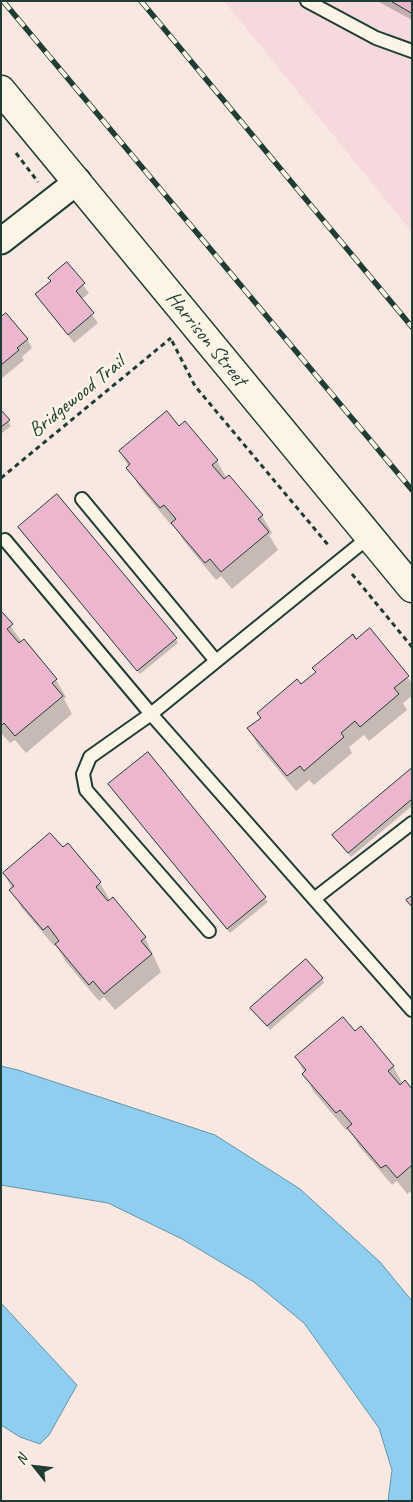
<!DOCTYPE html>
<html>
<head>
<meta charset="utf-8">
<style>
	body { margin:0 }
	#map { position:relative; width:413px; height:1502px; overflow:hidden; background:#f9e8e1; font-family:Caveat,sans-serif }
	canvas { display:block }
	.frame { position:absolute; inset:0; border:2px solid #1f3d34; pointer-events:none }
	.north { position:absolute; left:10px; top:1442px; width:50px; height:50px; -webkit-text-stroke:4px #fcf5e5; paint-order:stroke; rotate:299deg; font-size:14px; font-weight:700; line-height:20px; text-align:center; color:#1f3d34 }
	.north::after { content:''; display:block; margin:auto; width:18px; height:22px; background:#1f3d34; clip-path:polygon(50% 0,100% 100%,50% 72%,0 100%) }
</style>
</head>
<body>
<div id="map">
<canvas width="413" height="1502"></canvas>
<div class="frame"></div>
<div class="north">N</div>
</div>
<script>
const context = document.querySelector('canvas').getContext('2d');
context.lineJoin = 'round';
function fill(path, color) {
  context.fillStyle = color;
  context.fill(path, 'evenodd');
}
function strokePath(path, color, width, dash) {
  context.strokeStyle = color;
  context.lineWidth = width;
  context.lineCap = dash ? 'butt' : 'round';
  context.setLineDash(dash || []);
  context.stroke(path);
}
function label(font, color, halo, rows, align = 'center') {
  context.font = font + ' Caveat,sans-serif';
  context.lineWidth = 5;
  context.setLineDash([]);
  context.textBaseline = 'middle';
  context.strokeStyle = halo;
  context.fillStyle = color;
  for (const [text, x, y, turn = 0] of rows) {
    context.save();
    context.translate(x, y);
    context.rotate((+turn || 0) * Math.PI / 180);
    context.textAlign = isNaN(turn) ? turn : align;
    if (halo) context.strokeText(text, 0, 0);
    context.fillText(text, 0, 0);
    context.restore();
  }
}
fill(new Path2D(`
	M224,1H412V232Z`), '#f5d9dc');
const water = new Path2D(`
	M1,1066L18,1070L215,1135L300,1189L380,1262L412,1301V1501H388L392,1470L379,1428L304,1323L254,1282L182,1239L108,1203L1,1185Z
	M1,1303L77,1385L49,1435L40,1444L20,1437L1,1425Z`);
fill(water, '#90cef1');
strokePath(water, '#6394a5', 1);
fill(new Path2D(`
	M377,1H412V20Z
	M67,264L89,293L81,300L98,323L74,343L37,294L52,282Z
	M1,318L27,339L32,348L22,357L24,360L1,379Z
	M1,412L11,426L1,434Z
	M179,427L217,461L227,479L262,516L272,533L269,535L278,550L232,589L221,576L216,580L183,540L173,523L171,525L138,485L121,452Z
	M19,528L176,639L178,643L140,674Z
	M1,613L22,642L23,641L56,680L66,697L64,699L72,714L26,753L15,740L10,743L1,733Z
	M369,630L412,683V696L403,703L407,710L369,741L364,735L349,747L352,753L314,785L309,780L296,791L257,744L249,729L317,673L314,668Z
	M147,754L268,902L230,933L112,789Z
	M412,770V806L351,857L336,840Z
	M63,849L100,883L110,900L112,899L145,938L161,972L115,1010L104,997L99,1001L66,962L56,945L54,946L21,907L4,873Z
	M322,978L324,983L270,1030L255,1012Z
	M355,1033L393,1066L403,1084L412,1091V1191L407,1194L397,1181L392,1185L359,1146L349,1128L346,1130L313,1091L297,1057Z`), '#0003');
const building = new Path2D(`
	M391,1H412V13Z
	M67,262L85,283L76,291L94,313L68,335L35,294L51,281L48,278Z
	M6,313L28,339L17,348L19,350L1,365V317Z
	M1,410L10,420L1,427Z
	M167,411L179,426L185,421L218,460L212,465L224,479L229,475L263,515L258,519L269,532L221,572L210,559L205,563L171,523L176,519L164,505L160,508L126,468L130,464L119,451Z
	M57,494L177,638L137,671L18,527Z
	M1,611L13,624L7,629L19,643L24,639L57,679L52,683L63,696L15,736L4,723L1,726Z
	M370,628L409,676L394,688L399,694L360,727L355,721L341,733L344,737L304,771L300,766L287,776L247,728L261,718L257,713L297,679L301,684L316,672L312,668L353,634L356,639Z
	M148,752L266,897L227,929L108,784Z
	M412,768V799L348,853L332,835Z
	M50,833L63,847L68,843L101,882L96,887L108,901L113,897L146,937L141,941L152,954L104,994L93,981L89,985L55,944L59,941L48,926L43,930L9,890L14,886L3,873Z
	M412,896V907L406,900Z
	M306,959L323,978L267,1026L250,1008Z
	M343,1017L355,1031L361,1026L394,1066L388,1071L400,1085L405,1080L412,1089V1165L397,1178L386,1165L381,1168L347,1128L352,1124L340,1110L336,1113L302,1074L306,1070L295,1057Z`);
fill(building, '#ecb6cf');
strokePath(building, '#1f3d34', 1);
const lane = new Path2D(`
	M307,1L376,38L412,51
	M82,499L216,661
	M369,537L151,714L412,1010
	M5,540L151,714L90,757L83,774L86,790L209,931
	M314,899L412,823`);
const street = new Path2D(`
	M1,241L78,181`);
const secondary = new Path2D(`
	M1,90L412,588`);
strokePath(lane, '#1f3d34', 16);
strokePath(street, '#1f3d34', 29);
strokePath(secondary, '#1f3d34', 31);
strokePath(new Path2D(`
	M16,153L38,182
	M172,341L195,386L329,546
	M1,478L171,338
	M352,574L412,647`), '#1f3d34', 3, [5, 4]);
strokePath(lane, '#fcf5e5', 12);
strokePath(street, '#fcf5e5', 25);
strokePath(secondary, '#fcf5e5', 28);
const rail = new Path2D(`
	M3,1L412,490
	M141,1L412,327`);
strokePath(rail, '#1f3d34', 5.5);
strokePath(rail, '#fcf5e5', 4, [11]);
label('21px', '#1f3d34', '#fcf5e5', [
	["Harrison Street",206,339,51],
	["Bridgewood Trail",77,397,-39]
]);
</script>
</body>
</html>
